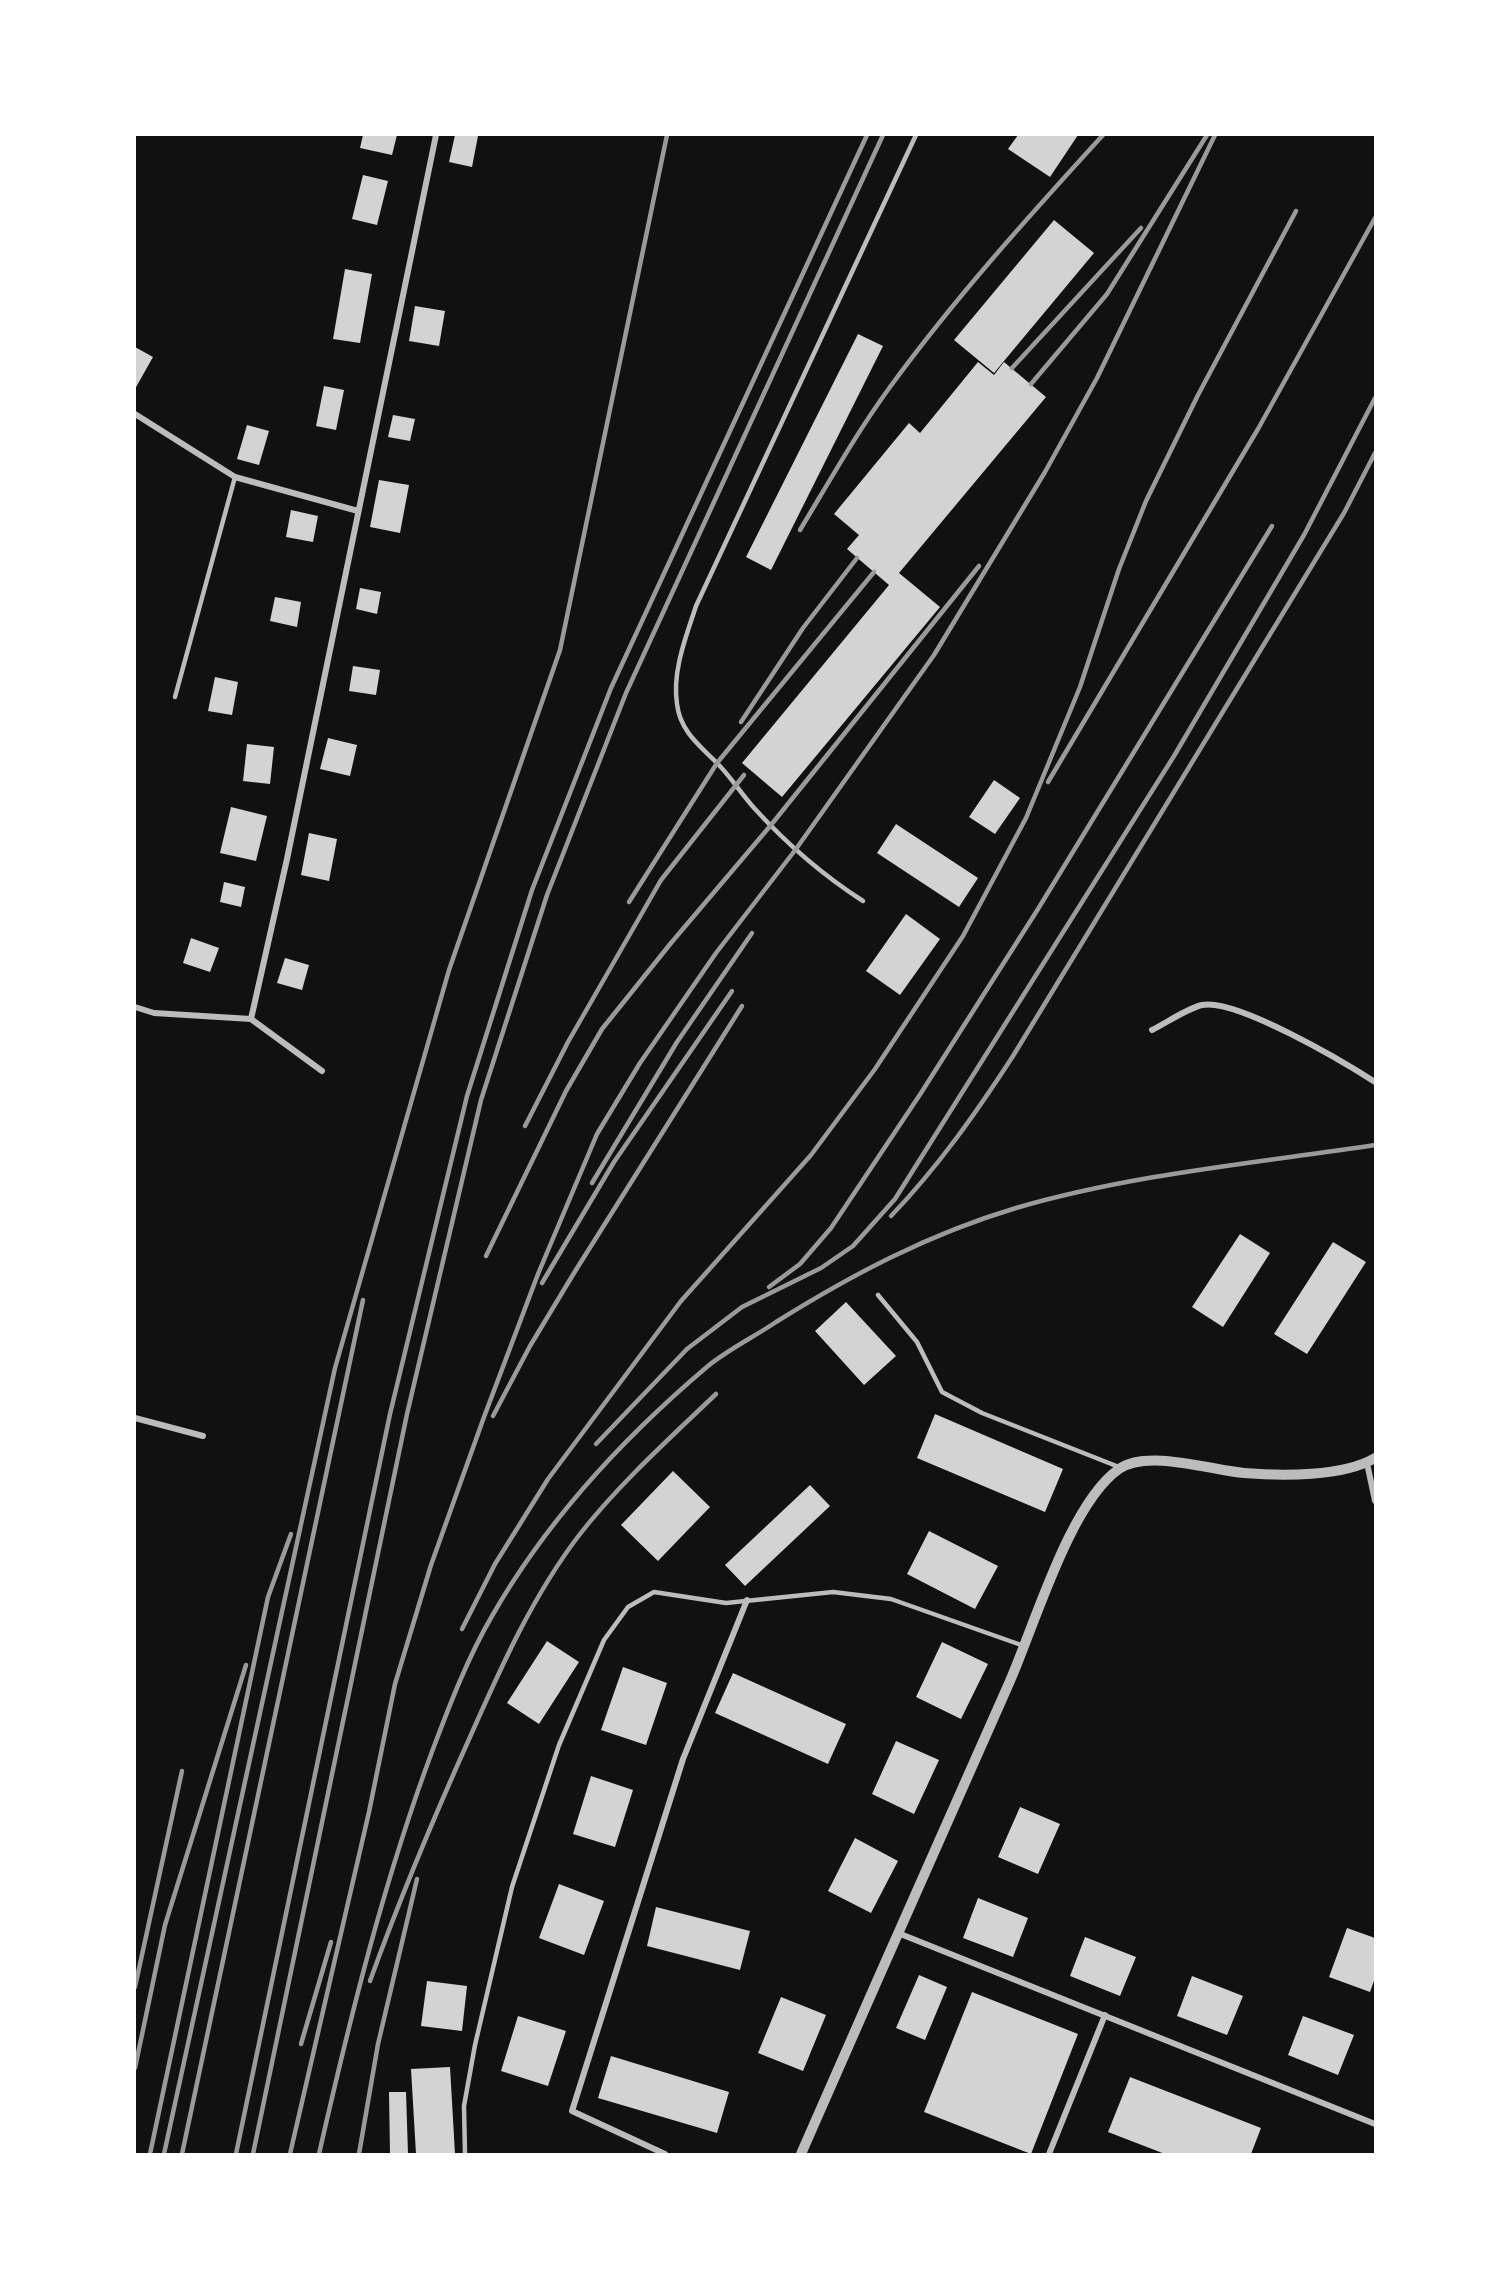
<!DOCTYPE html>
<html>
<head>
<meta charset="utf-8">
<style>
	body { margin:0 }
	#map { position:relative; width:1510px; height:2289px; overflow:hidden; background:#111; font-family:"Fira Sans Condensed",sans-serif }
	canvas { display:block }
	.frame { position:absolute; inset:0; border:136px solid #fff; pointer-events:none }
</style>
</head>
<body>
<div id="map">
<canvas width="1510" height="2289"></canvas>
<div class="frame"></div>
</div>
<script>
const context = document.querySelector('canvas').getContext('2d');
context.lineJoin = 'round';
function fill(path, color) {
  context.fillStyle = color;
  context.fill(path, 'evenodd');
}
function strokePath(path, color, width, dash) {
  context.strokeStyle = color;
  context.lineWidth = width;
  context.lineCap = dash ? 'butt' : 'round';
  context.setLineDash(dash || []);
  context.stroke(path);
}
fill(new Path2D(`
	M363,135H397L392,155L360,148Z
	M455,135L478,136L472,167L449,162Z
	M1018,135H1078L1050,177L1008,149Z
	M363,175L388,181L377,225L352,219Z
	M1054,220L1094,253L994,373L954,340Z
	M345,269L372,274L360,343L333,339Z
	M415,306L445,311L439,346L409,341Z
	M858,334L883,346L771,570L746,557Z
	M135,347L153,357L135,389Z
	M978,362L994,375L1004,362L1046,397L899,573L940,607L782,797L742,763L889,585L847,549L859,535L834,514L909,423L920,433Z
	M324,386L344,390L336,430L316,426Z
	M393,415L415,419L410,441L388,437Z
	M247,425L269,431L259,465L237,459Z
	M379,480L409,485L400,533L370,527Z
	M291,510L318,516L313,542L286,537Z
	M360,588L381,592L377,614L356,609Z
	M275,597L301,602L297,627L270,621Z
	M353,666L380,670L376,695L349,691Z
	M215,677L238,682L232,715L208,711Z
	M328,738L357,745L350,776L320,769Z
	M247,744L274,747L270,784L243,781Z
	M994,780L1020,798L995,834L969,817Z
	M231,807L267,816L256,861L220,853Z
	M896,824L978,878L959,907L877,853Z
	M309,833L337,839L329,881L301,875Z
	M224,882L245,887L241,907L220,902Z
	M906,914L940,939L900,995L866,971Z
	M191,938L219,948L210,972L183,963Z
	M285,958L309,965L302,990L277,983Z
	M1240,1234L1270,1253L1223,1327L1192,1307Z
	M1333,1242L1366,1262L1307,1354L1274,1334Z
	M846,1302L896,1356L864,1385L815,1331Z
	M935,1414L1063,1469L1045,1512L917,1458Z
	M673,1471L710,1507L658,1561L621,1525Z
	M810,1485L830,1506L745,1586L725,1565Z
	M929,1531L998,1566L975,1609L907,1574Z
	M547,1641L579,1662L539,1724L507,1703Z
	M942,1642L988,1664L961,1719L916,1697Z
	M623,1667L667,1683L646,1745L601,1730Z
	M733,1673L846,1724L828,1764L715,1713Z
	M896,1741L939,1760L914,1814L872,1794Z
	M591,1776L633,1790L615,1847L573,1834Z
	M1020,1807L1060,1824L1038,1874L998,1857Z
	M855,1838L898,1861L871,1913L828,1891Z
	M559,1884L604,1901L584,1955L539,1938Z
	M978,1898L1028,1918L1013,1957L963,1938Z
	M656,1907L750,1931L740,1970L647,1946Z
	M1347,1928L1375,1938V1978L1370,1992L1329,1977Z
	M1085,1937L1136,1957L1120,1996L1070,1976Z
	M919,1975L947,1987L925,2040L896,2028Z
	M1192,1976L1243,1996L1227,2035L1177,2016Z
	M427,1981L467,1986L462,2031L421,2026Z
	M972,1992L1078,2034L1031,2154L924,2112Z
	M781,1997L826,2015L803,2071L758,2053Z
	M518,2016L566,2031L548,2086L501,2071Z
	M1303,2016L1354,2035L1338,2075L1288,2055Z
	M611,2056L729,2092L717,2133L598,2098Z
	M450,2067L455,2154H416L411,2069Z
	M1130,2077L1261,2128L1251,2154H1165L1108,2132Z
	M389,2092H406L408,2154H390Z`), '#d3d3d3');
strokePath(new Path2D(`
	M175,697L235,477
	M863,901C824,876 787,844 755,809C742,795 731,777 717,763C700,746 680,731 677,704C672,671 686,637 696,606L916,135
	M878,1295L917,1342L942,1392L982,1413L1119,1467
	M465,2154L464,2106L475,2045L512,1887L559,1745L604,1640L628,1607L654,1592L726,1603L833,1592L891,1599L1024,1646`), '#bcbcbc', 4.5);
strokePath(new Path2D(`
	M135,414L235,477L358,511
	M135,1007L154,1013L251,1019L322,1071
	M251,1019L287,859L436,135
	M1152,1030C1168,1022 1186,1009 1202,1005C1236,998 1344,1062 1375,1082
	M135,1418L203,1436
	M1367,1463L1375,1501
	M898,1933L1375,2124
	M665,2154L572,2111L683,1759L747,1600
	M1049,2154L1105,2015`), '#bcbcbc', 6);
strokePath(new Path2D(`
	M801,2154C870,1996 940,1839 1010,1681C1035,1624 1070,1503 1119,1469C1147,1449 1211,1470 1244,1473C1281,1476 1343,1477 1375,1458`), '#bcbcbc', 10);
strokePath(new Path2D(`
	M1012,368L1141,228
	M1031,384L1107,294L1207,135
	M800,530C829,482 857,432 890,387C955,298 1029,216 1103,135
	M741,722L803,628L857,558
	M1048,782L1258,429L1375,218
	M629,902L717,763L874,572
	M525,1126L568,1042L661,880L744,775
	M592,1183L677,1042L752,933
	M891,1216C938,1167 976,1113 1013,1056L1344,513L1375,453
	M486,1256L566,1091L602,1029L671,943L771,825L979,566
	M542,1283L614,1162L732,991
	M769,1287L800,1264L831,1228L921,1093L1038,909L1272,526
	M493,1416L530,1346L574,1273L742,1006
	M596,1444L687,1349L742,1307L821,1268L853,1246L895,1199L1174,756L1304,535L1375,398
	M462,1629L495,1564L548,1479L681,1301L811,1155L875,1069L963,936L1026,818L1080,687L1119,569L1146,501L1198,395L1296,211
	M370,1981C400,1898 434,1817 470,1737C501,1667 533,1595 580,1534C620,1483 670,1438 716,1394
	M135,1987L182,1771
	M301,2044L331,1942
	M135,2068L165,1925L246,1665
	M150,2154L268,1597L291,1534
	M164,2154L335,1368L449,970L560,650L667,135
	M182,2154L363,1300
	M236,2154L390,1414L467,1096L532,890L611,688L867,135
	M253,2154L407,1414L481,1100L547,895L626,693L883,135
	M290,2154L369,1812L395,1684L431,1565L484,1417L538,1274L597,1134L640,1063L716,953L796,849L934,655L1045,472L1097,378L1215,135
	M319,2154C350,2018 384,1880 433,1749C450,1704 468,1657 492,1616C547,1520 624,1437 708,1366C729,1349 754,1337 776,1322C853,1274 929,1234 1016,1208C1133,1174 1256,1163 1375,1145
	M359,2154L378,2044L417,1879`), '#9a9a9a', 4.5);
</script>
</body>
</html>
